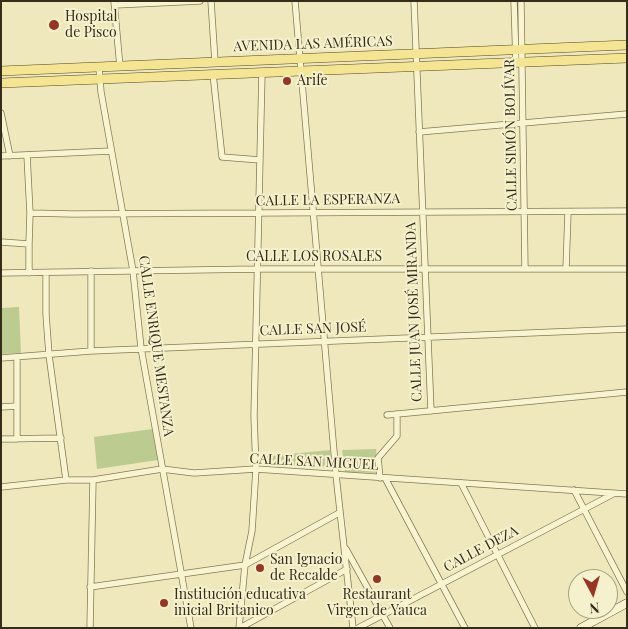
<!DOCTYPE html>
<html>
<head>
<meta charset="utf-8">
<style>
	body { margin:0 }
	#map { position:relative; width:628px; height:629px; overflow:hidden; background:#efe8bd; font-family:"Playfair Display",serif }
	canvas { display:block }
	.frame { position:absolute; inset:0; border:2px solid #362c1b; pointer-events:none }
	.north { position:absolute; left:568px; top:569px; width:50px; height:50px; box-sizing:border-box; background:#f6f1cd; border:1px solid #a9a286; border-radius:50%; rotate:174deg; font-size:14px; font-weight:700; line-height:20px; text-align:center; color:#362c1b }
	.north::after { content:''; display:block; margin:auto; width:18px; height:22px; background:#973625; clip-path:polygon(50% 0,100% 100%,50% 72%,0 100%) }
</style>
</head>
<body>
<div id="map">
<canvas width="628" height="629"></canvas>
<div class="frame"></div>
<div class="north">N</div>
</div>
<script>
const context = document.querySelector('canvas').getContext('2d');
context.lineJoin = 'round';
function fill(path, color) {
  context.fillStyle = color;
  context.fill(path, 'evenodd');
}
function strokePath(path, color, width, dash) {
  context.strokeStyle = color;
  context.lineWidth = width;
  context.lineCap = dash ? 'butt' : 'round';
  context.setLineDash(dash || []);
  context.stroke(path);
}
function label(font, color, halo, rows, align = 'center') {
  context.font = font + ' "Playfair Display",serif';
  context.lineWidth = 4;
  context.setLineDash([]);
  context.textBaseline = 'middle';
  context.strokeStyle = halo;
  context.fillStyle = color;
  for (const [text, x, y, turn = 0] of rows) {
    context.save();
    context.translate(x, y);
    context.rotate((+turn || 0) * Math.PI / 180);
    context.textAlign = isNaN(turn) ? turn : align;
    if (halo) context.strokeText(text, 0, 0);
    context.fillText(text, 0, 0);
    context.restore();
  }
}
fill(new Path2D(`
	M19,307L21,353L1,354V308Z
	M152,429L158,460L97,469L94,437Z
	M376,449L378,473L345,472L342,450Z
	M330,450L332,467L259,464V457Z`), '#bccc91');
const street = new Path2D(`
	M114,1L120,67
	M211,1L215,62
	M295,1L336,475L353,628
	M414,1L431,411
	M514,1L516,63
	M521,1L525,269
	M115,5L200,1
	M99,68L101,92L133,271L141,348L191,628
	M213,74L222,157L260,160
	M1,113L10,156
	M419,132L627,114
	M27,155L30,213L29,244
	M1,156L111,151
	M30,213L72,214L627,211
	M1,242L29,244V273
	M566,269L568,212
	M91,271V351
	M1,273L258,269H627
	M46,273V314L49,355L66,480
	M1,358L91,351L627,329
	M17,406V439
	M1,407L17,406V357
	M387,415L627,392
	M1,439L61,438
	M380,478L378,458L397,436V414
	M385,478L465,628
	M461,483L535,628
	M1,487L66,480H93L162,469L194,473L256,469L627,494
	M574,490L627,592
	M346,549L390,628
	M90,587L245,565L339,513
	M90,628L93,480
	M239,628L245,565L252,531L256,469L254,416L262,72
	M240,628L347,569
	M358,628L613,494`);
const secondary = new Path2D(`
	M581,628L627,603`);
const primary = new Path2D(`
	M1,71L627,45
	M1,83L627,58`);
strokePath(street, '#877856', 7);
strokePath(secondary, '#685839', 9);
strokePath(primary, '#54442b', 10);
strokePath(street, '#f9f4d0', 5.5);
strokePath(secondary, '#f9f4d0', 8);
strokePath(primary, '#f4e593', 9);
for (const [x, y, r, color] of [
	[54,25,6,"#973625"],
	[287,81,5,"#973625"],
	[260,568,5,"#973625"],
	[377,579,5,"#973625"],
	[164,603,5,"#973625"]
]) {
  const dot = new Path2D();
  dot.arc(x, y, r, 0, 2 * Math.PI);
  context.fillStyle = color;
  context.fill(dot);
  strokePath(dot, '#f6f1cd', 2);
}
label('14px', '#362c1b', '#f6f1cd', [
	["Hospital",65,17],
	["de Pisco",65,33],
	["Arife",297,81],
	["San Ignacio",270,560],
	["de Recalde",270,576],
	["Institución educativa",174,595],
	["inicial Britanico",174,611],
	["Restaurant",377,595,"center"],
	["Virgen de Yauca",377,611,"center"]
], 'left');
label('14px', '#362c1b', '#f6f1cd', [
	["AVENIDA LAS AMÉRICAS",313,44,-2],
	["CALLE SIMÓN BOLÍVAR",511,135,-91],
	["CALLE LA ESPERANZA",328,200,-1],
	["CALLE LOS ROSALES",314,257],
	["CALLE JUAN JOSÉ MIRANDA",414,312,-92],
	["CALLE SAN JOSÉ",313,329,-2],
	["CALLE ENRIQUE MESTANZA",156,346,82],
	["CALLE SAN MIGUEL",314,462,3],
	["CALLE DEZA",481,549,-28]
]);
</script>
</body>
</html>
